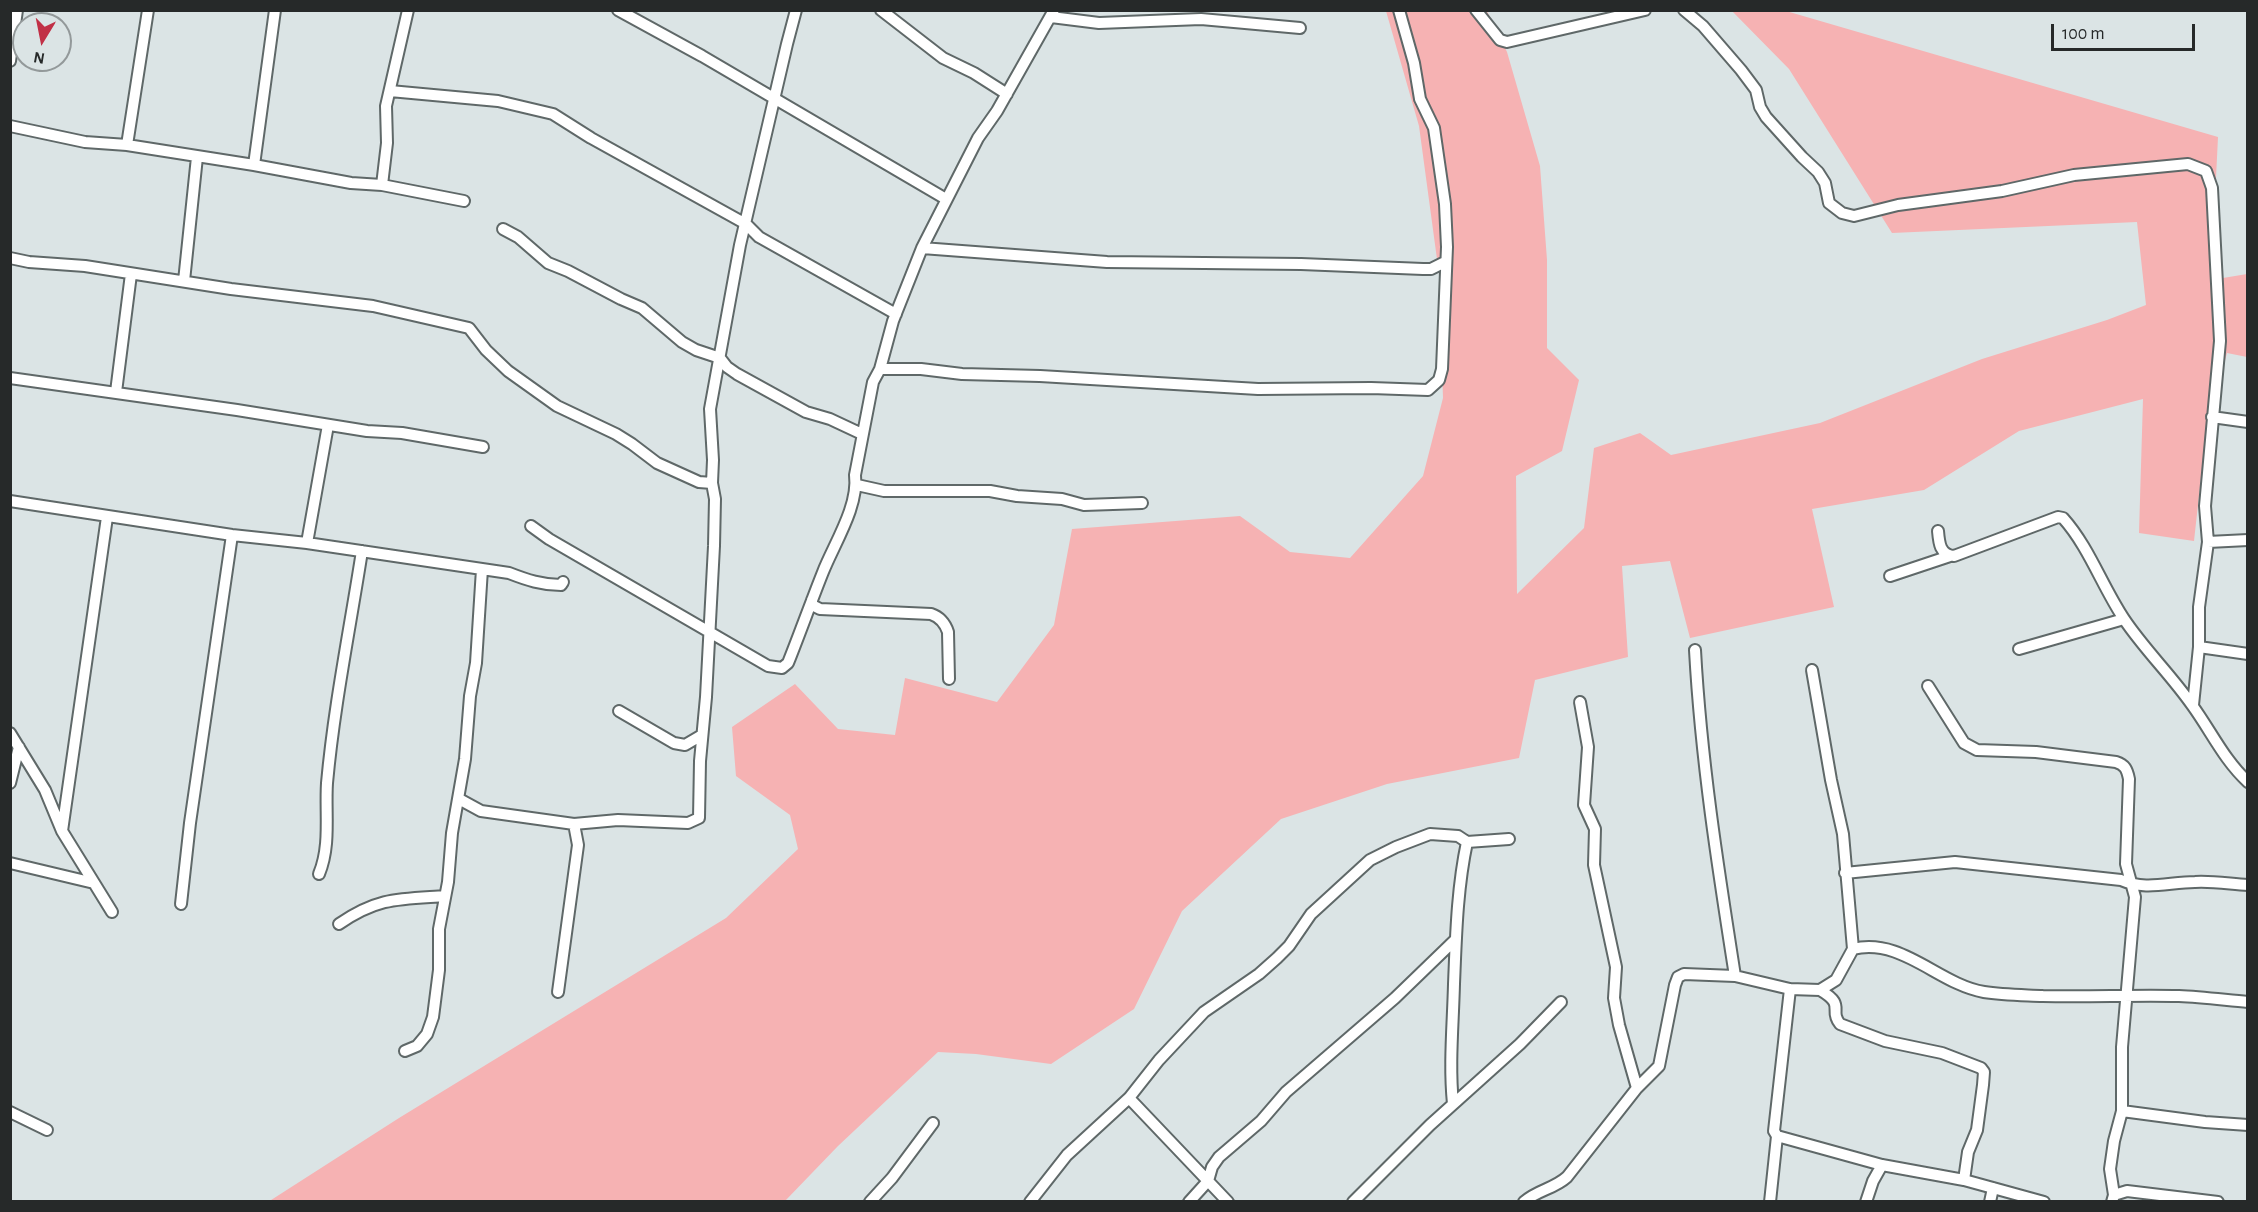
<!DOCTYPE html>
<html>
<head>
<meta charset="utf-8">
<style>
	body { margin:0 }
	#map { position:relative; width:2258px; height:1212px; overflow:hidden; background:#dbe4e5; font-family:"Alegreya Sans",sans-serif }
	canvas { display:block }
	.frame { position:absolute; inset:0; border:12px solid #262929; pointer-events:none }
	.north { position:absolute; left:12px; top:12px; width:60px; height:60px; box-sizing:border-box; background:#dbe4e5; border:2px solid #93999a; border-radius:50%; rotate:190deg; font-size:16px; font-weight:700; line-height:24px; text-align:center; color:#262929 }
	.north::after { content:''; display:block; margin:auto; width:21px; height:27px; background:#c13046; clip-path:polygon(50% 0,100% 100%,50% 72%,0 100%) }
	.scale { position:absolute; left:2051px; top:24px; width:144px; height:27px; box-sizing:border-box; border:3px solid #262929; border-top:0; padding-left:8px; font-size:18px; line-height:21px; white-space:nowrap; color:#262929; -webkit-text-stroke:4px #dbe4e5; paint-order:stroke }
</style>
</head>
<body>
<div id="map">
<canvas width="2258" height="1212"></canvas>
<div class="frame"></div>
<div class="north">N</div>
<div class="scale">100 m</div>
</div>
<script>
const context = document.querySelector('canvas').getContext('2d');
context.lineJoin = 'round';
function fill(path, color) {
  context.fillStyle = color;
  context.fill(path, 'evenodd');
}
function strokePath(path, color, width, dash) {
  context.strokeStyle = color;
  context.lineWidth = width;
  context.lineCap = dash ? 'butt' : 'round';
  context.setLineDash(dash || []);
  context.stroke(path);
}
fill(new Path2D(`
	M1386,11H1487L1507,52L1540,166L1547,260V348L1579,380L1562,451L1516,476L1517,594L1584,528L1594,448L1640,433L1671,455L1820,423L1982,359L2107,320L2146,305L2137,222L1892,233L1789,69L1732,11H1786L2218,137L2211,280L2247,274V357L2227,353L2206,432L2194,541L2139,533L2143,399L2019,431L1924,490L1812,509L1834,607L1690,638L1670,561L1622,566L1628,657L1535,680L1519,758L1387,784L1281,819L1182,911L1134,1009L1051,1064L976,1054L938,1052L838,1146L785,1201L268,1202L399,1118L726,918L798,849L790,815L736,776L732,727L795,684L838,729L895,735L905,678L997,702L1054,625L1072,529L1240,516L1290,552L1350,558L1423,476L1443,398L1439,274L1419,126Z`), '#f6b2b3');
const minor = new Path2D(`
	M618,10L702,56L946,199
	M881,10L943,58L974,73L1007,94
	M1476,10L1500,40L1507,42L1645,10
	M1684,10L1703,26L1741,70L1756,90L1760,107L1766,117L1802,157L1818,172L1825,183L1829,203L1842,213L1854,216L1898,205L2002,191L2074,175L2188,164L2206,171L2212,188L2220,341L2205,506L2208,542
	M1051,17L1099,23L1201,19L1300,28
	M10,61L17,10
	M390,91L498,101L553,114L591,138L746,224L759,237L896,314
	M10,126L85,142L127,145L254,165L351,183L382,185L464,201
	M127,145L148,10
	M254,165L275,10
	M382,185L387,143L386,106L408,10
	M503,229L518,237L548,263L568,271L621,299L642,308L682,342L696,350L720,358L727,367L737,374L806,412L830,419L862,434
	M922,248L1107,262L1301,264L1423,269H1431L1445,262
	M10,258L29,262L85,266L231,289L373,306L469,328L486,350L508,371L557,406L616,434L632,444L657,463L699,482L712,483
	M184,281L197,157
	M880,369H921L962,374L1040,376L1258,389L1371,388L1428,390L1439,380L1442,369L1447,247L1445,204L1434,128L1420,99L1414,63L1399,10
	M10,378L237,410L367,431L402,433L483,447
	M116,392L131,274
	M2212,417L2248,422
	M857,485L884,491H990L1017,496L1062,499L1084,505L1142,503
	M10,501L232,535L307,543L328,425
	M531,526L549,539L768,666L782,668L788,663C800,633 811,602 823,572C834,544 859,506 855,475L873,382L880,369L893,321L922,248L978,138L997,111L1054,10
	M1938,531C1939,543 1940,555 1954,556L2058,517L2063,518C2089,547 2102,586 2124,619C2144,649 2171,675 2192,705C2211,731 2224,760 2248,782
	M307,543L509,573C527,580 542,585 561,585L563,582
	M1890,576L1950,556
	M812,600V605L820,609L931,614C940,617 945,623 948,632L949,679
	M2199,647L2248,654
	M2019,649L2124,619
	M1695,650C1701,760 1718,868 1735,976
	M1812,670L1831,780L1843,834L1853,949
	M1928,686L1964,743L1977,750L2036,752L2116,762C2125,765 2127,769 2129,779L2126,864L2135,897L2122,1047V1111L2114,1141L2110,1169L2114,1195L2112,1202
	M2193,705L2199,647V607L2208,542L2248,540
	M619,711L674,743L685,745L702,735
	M10,733L45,790L62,831L112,912
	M10,783L19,747
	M459,799L481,811L574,824L578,845L558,992
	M574,824L618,820L688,823L699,818L700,761L706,697L714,546L715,499L712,483L713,460L710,409L740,245L787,44L796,10
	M62,831L107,517
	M10,863L94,883
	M1845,873L1955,862L2121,880C2146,891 2169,882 2195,882C2213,881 2230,884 2248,885
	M319,874C331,845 325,813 327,783C334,706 350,628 362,551
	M181,904L190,823L232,535
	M339,924C378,897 400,899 445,896
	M1790,989L1774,1131L1777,1136L1882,1165L1964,1180L2044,1202
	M1820,990C1847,1006 1828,1009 1840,1024L1885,1041L1942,1053L1981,1068L1984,1072L1983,1085L1977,1130L1968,1152L1964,1180
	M405,1051L417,1046L427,1034L433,1017L439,970V929L448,882L452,833L465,759L470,696L476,663L482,569
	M1637,1088L1659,1066L1675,985L1678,977L1684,974L1735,976L1790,989L1820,990L1836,980L1853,949C1902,937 1938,984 1984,992C2003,995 2023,995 2043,996C2088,997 2134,995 2179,996C2202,997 2225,1000 2248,1002
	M1129,1098L1228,1202
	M1453,1104C1449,1064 1453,1025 1454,984C1456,936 1457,889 1467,842
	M2122,1111L2205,1122L2248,1125
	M10,1112L47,1130
	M2114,1195L2127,1191L2218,1202
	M870,1202L892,1178L933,1123
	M1030,1202L1067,1155L1129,1098L1159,1060L1204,1012L1259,974L1277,958L1289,946L1311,914L1370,860L1396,847L1430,834L1458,836L1467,842L1509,839
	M1189,1202L1208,1181L1212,1167L1219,1157L1261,1121L1286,1092L1395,998L1455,940
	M1353,1202L1430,1125L1520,1044L1561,1002
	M1524,1202C1537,1190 1554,1189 1567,1177L1637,1088L1619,1025L1614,998L1616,967L1594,865L1595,829L1584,805L1588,747L1580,702
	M1770,1202L1777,1136
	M1866,1202L1873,1181L1882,1165
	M1990,1202L1993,1188`);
strokePath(minor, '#5f6868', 14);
strokePath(minor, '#fff', 10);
</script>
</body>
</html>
